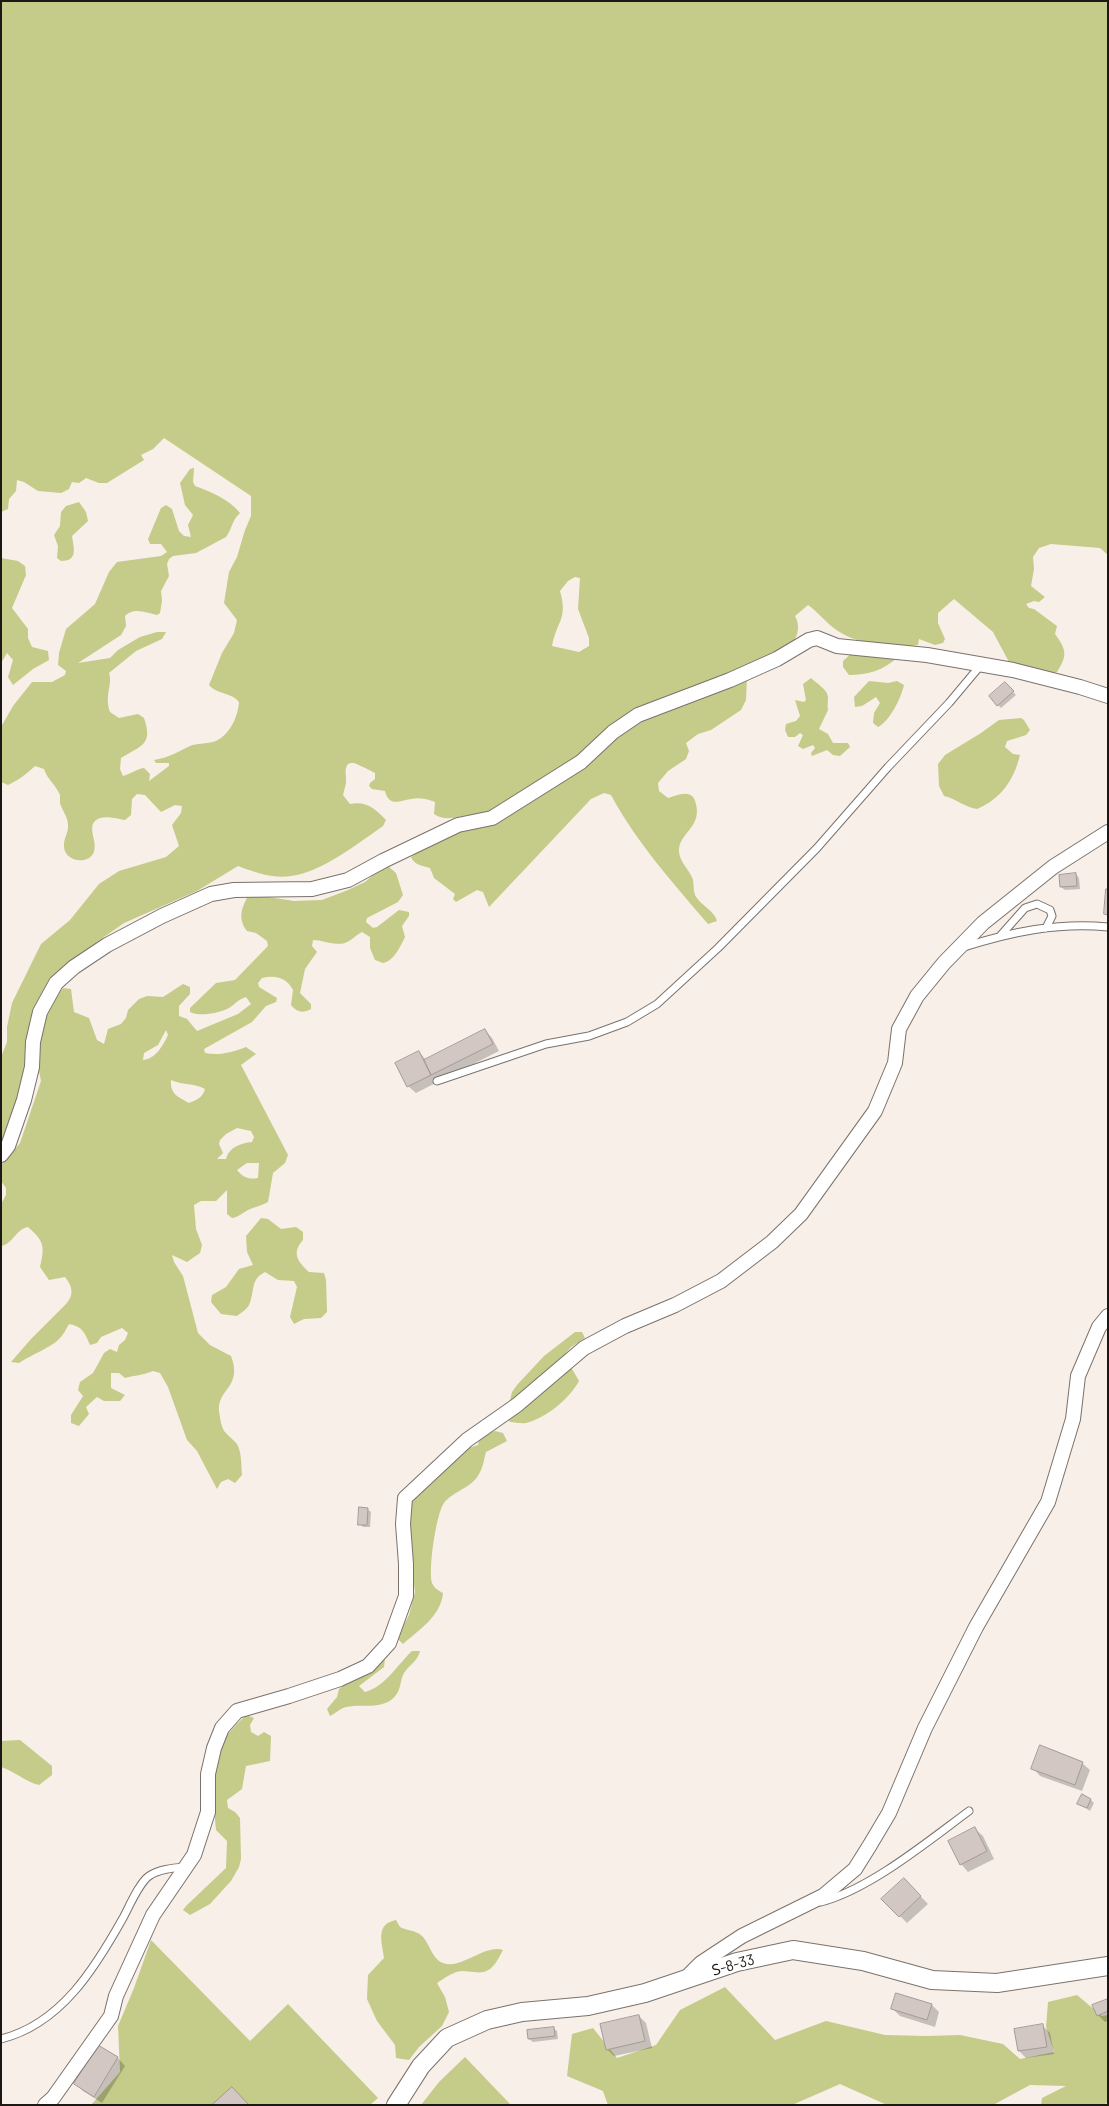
<!DOCTYPE html>
<html>
<head>
<meta charset="utf-8">
<style>
	body { margin:0 }
	#map { position:relative; width:1109px; height:2106px; overflow:hidden; background:#f8efe8; font-family:Barlow,sans-serif }
	canvas { display:block }
	.frame { position:absolute; inset:0; border:2px solid #1b1815; pointer-events:none }
</style>
</head>
<body>
<div id="map">
<canvas width="1109" height="2106"></canvas>
<div class="frame"></div>
</div>
<script>
const context = document.querySelector('canvas').getContext('2d');
context.lineJoin = 'round';
function fill(path, color) {
  context.fillStyle = color;
  context.fill(path, 'evenodd');
}
function strokePath(path, color, width, dash) {
  context.strokeStyle = color;
  context.lineWidth = width;
  context.lineCap = dash ? 'butt' : 'round';
  context.setLineDash(dash || []);
  context.stroke(path);
}
function label(font, color, halo, rows, align = 'center') {
  context.font = font + ' Barlow,"Noto Sans Armenian",sans-serif';
  context.lineWidth = 5;
  context.setLineDash([]);
  context.textBaseline = 'middle';
  context.strokeStyle = halo;
  context.fillStyle = color;
  for (const [text, x, y, turn = 0] of rows) {
    context.save();
    context.translate(x, y);
    context.rotate((+turn || 0) * Math.PI / 180);
    context.textAlign = isNaN(turn) ? turn : align;
    if (halo) context.strokeText(text, 0, 0);
    context.fillText(text, 0, 0);
    context.restore();
  }
}
fill(new Path2D(`
	M1,1H1108V555L1100,548L1051,544L1039,548L1033,557L1034,569L1031,586L1045,597L1039,602L1034,601L1026,604L1029,608L1034,609L1057,626L1055,634C1066,649 1068,655 1057,672L1049,674L1040,669L1017,666L1009,662L993,632L954,599L938,613V623L945,639L943,643L935,645L919,639L918,645C895,649 857,644 838,631C827,624 818,612 808,605L795,616C810,644 766,665 747,677L746,700L741,710L711,730L698,734L686,743L689,751L686,759L668,771L658,783L659,791L668,798C675,796 687,790 693,797C695,799 695,802 696,804C702,828 678,833 679,852C680,863 690,870 693,880C694,885 693,890 695,895C700,905 715,911 717,921L708,924C673,883 637,843 611,795L604,793L591,799L489,907L483,892L477,890L456,902L453,899L455,894L434,878L430,868C423,866 414,865 411,857L426,847L436,844L457,832L473,826H490L494,820C489,818 483,815 478,815C463,813 448,824 434,814L435,802C428,799 418,797 411,799C399,801 389,807 385,791L372,789L369,786L370,783L375,779V773C371,771 356,763 353,763C342,762 347,777 346,783C345,787 344,791 343,795L350,804C367,801 375,809 386,820L383,826C357,844 322,872 291,876C273,879 254,872 238,866L197,891L124,923L97,942L50,981L26,1079L1,1146V1057L7,1042V1027L12,1003L41,944L70,920L99,884L119,871L166,857L179,846L172,825L181,813L182,806L175,805L161,812L145,795L137,794L132,799L131,815L125,820C117,819 102,814 95,821C87,829 99,843 93,854C86,865 65,861 64,847C63,839 69,832 68,825C68,817 62,810 60,803C60,800 60,798 60,795C56,785 47,779 44,769L35,766C26,774 19,780 8,785L1,782V727L13,706L32,682H52L65,675L66,671L58,665L59,653L66,629L95,604L109,572L117,562L161,556L167,552L161,544H150L148,539L161,508L166,505L172,509L179,531L184,536L191,537L188,525L193,515L185,505L180,483L190,469L194,468L193,482L195,486C211,492 229,499 240,513C232,520 232,529 226,537L196,553L173,556L169,559L167,564L169,576L161,591L162,601L160,613L157,615C146,612 133,607 125,616L126,626L121,635L78,663L110,658L118,650L140,637L157,632H166L162,639L136,651L109,673C113,685 104,695 110,712L119,718L138,714L144,718C153,745 142,745 121,758L120,769L123,776C131,774 136,769 144,768L150,774L149,781L169,766V763H156L154,760C171,757 175,753 190,746C197,743 206,744 213,742C229,737 238,717 239,702C231,692 218,695 209,685L222,653L234,633L237,620L224,603L229,572L237,557L245,530L251,516V496L164,438L153,449L141,455L144,460L107,483H99L86,478L79,483L72,482L69,489L61,493L38,491L24,482L17,480L16,491L9,499L8,509L1,512ZM575,577L580,578L578,609L589,638V646L579,652L552,646C557,620 568,620 560,591L568,581Z
	M79,502L86,512L88,521L72,536C74,549 78,561 61,561L57,558L58,546L54,535L60,526L61,512L66,506Z
	M1,558L18,561L25,566L26,575L12,608L28,629V638L32,647L48,651L49,660L33,669L13,685L8,677L13,660L7,653L1,663Z
	M855,650L898,657C884,670 868,675 849,675L843,667V661Z
	M811,678C816,683 827,689 828,697C828,702 827,705 828,710L819,729L828,734L833,743H848L850,747L840,756L833,755L827,750L812,756L811,753L815,748L813,745L803,749L798,746L803,735L800,733L795,737H788L785,730L786,724L796,721L800,716L795,700L804,702L806,700L803,684Z
	M869,681L888,683L897,681L904,685C901,698 890,721 878,727L873,723L874,713L880,703L876,697L862,706L855,707L854,697Z
	M1021,718L1024,720L1030,730L1026,735L1007,741L1005,747L1013,754L1020,755C1014,780 1001,799 977,809C964,807 957,799 944,796L939,786L938,764L945,755L981,733L999,720Z
	M389,867L396,873L403,895L398,902L367,918L366,922L373,928L377,927L399,910L409,912V916L402,926L405,937C400,947 394,961 383,963L375,960L370,948V937L362,932C356,935 354,938 349,941C339,948 324,940 313,940L312,946L317,952L305,969L300,993L311,1004V1009C302,1014 297,1012 291,1005L293,990C286,977 275,975 262,978L258,983L259,987L277,998L276,1002L266,1006L252,1022L204,1049L205,1053C221,1056 232,1052 246,1047L256,1054L241,1065L288,1155L285,1163L273,1173L268,1202C261,1206 254,1207 248,1210C242,1213 239,1217 232,1218L227,1214V1190L216,1201H201L194,1205L196,1229L202,1245L200,1253L187,1262L172,1255L174,1262L183,1276L198,1333L210,1345L231,1356C243,1387 217,1389 219,1411C220,1417 221,1429 226,1433C229,1437 234,1440 237,1444C242,1453 241,1466 242,1475L235,1483L228,1479L221,1482L217,1489L197,1451L187,1440L168,1387L160,1373L153,1371C141,1376 136,1375 125,1378L119,1373H111V1388L125,1395L120,1401H104L97,1397L86,1407L89,1414L79,1426L71,1423V1415L83,1396L78,1390L80,1382L93,1373L104,1353L110,1349L117,1352L119,1345L125,1340L128,1333L122,1328L101,1337L97,1343L90,1345C85,1333 82,1326 69,1324C66,1329 64,1334 60,1338C54,1346 29,1356 19,1363L11,1362L31,1339L66,1304C74,1295 73,1287 65,1277L49,1280L40,1267C45,1246 44,1241 28,1227C16,1229 13,1244 1,1246V1204L6,1195V1188L1,1181V1165L20,1143L41,1081L35,1051L38,1027L53,1000L63,988L71,989L74,1012L89,1018L97,1040L104,1044L108,1029L121,1024L126,1018L128,1010L139,999L147,996L163,997L183,984L190,987V994L179,1006V1016L187,1019L197,1031L238,1014L251,1004L246,997C239,999 235,1004 229,1008C219,1013 200,1017 190,1012V1008L216,983L235,980L268,946L267,941L256,933L247,931C237,918 242,907 249,894L294,901L322,900L348,890L365,882L380,869ZM166,1030L168,1035C163,1045 156,1059 143,1060L144,1053L158,1045ZM171,1080C182,1085 194,1083 205,1089C203,1097 197,1100 189,1103C178,1097 170,1094 171,1080ZM237,1128L251,1131L254,1137L252,1142C241,1143 229,1147 226,1159H217L223,1153L219,1144L220,1140L226,1134ZM247,1163H259L258,1178C248,1180 243,1177 237,1170Z
	M261,1218L268,1219L281,1229L296,1227L303,1232V1240C291,1253 298,1262 309,1272L324,1273L326,1280L327,1312L321,1318L304,1319L294,1324L290,1317L297,1287L294,1281L278,1280L265,1272C250,1279 255,1292 249,1305C247,1309 241,1313 237,1316L221,1314L211,1302L212,1295L226,1287L239,1269L253,1265L247,1252L246,1236Z
	M575,1332H582L585,1338L571,1347L566,1353L567,1360L579,1381C569,1399 546,1418 526,1423C521,1424 515,1422 510,1422L506,1416L512,1392L517,1385L544,1356Z
	M495,1431L503,1433L507,1441L486,1452C484,1459 483,1468 479,1474C472,1488 453,1491 444,1503C436,1514 428,1570 432,1583C434,1588 439,1591 443,1593C441,1616 419,1630 403,1644L397,1638L409,1615L415,1592L414,1584L407,1570V1509L433,1474L463,1450L478,1445L480,1437Z
	M412,1651H420C418,1661 409,1665 404,1673C400,1680 401,1689 396,1695C383,1712 360,1702 343,1708C339,1710 334,1714 330,1716L327,1709L337,1697L339,1689L345,1684L359,1678L385,1659L384,1667L359,1686L365,1692C385,1687 398,1664 412,1651Z
	M246,1715L254,1718L250,1725L251,1732L258,1736L264,1732L271,1736L270,1761L246,1766L242,1789L227,1800L228,1808L235,1812L240,1818L241,1859L239,1867L231,1881L210,1904L190,1915L183,1910L186,1906L226,1868L227,1841L216,1830C214,1803 210,1770 221,1745C227,1733 237,1724 246,1715Z
	M20,1740L52,1766V1775L39,1785C28,1783 14,1771 1,1767V1741Z
	M396,1920L400,1927C407,1931 416,1930 422,1936C430,1944 432,1959 443,1963C462,1970 484,1944 503,1950C496,1963 491,1975 474,1972C470,1972 467,1971 462,1971C452,1972 445,1978 437,1983L445,1997L449,2012L442,2026L419,2047L409,2060L396,2058L395,2045L377,2021L367,1999L368,1975L384,1958C382,1942 375,1924 396,1920Z
	M151,1940L250,2041L288,2004L378,2098L370,2105H91L120,2072L118,2026L134,1988Z
	M725,1987L775,2040L826,2021L885,2035L926,2036L960,2035L1003,2044L1020,2059L1054,2052L1046,2027L1048,2002L1077,1995L1102,2016L1108,2015V2102L1104,2105H1041L1042,2098L1066,2086L1030,2085L993,2105H887L840,2084L792,2105H608L603,2091L567,2076L572,2034L593,2028L617,2058L656,2045L680,2010Z
	M465,2057L511,2105H421L439,2082Z`), '#c5cb88');
fill(new Path2D(`
	M1005,683L1016,695L1001,708L990,697Z
	M1076,874L1079,878L1080,889L1065,890L1061,887Z
	M485,1030L492,1038L499,1051L416,1093L408,1086L419,1052L426,1060Z
	M367,1509L371,1512L370,1527H363L360,1524Z
	M1082,1763L1090,1770L1082,1791L1040,1776L1033,1768Z
	M1091,1800L1094,1803L1090,1811L1079,1804Z
	M975,1829L983,1836L994,1859L968,1872L961,1864Z
	M904,1879L928,1904L907,1923L883,1899Z
	M897,1994L932,2005L939,2012L935,2027L900,2016L893,2009Z
	M1108,2000V2021L1105,2022L1098,2015Z
	M639,2016L646,2023L652,2048L614,2056L607,2049Z
	M1043,2026L1050,2033L1054,2054L1026,2058L1019,2051Z
	M553,2028L557,2031L558,2039L533,2042L529,2039Z
	M99,2047L118,2058L125,2066L102,2103L83,2091L76,2084Z`), '#0003');
const building = new Path2D(`
	M1005,682L1014,691L997,706L989,696Z
	M1076,873L1077,886L1060,887L1059,875Z
	M1106,889H1108V915L1104,914Z
	M485,1029L493,1044L431,1075L424,1060Z
	M419,1051L431,1075L407,1087L395,1063Z
	M359,1507L368,1508L367,1525H358Z
	M1040,1745L1083,1762L1075,1785L1031,1769Z
	M1082,1794L1091,1799L1087,1808L1077,1804Z
	M975,1827L987,1851L960,1865L948,1841Z
	M904,1878L921,1896L899,1917L881,1899Z
	M896,1993L932,2004L927,2020L891,2009Z
	M1108,1999V2011L1097,2016L1092,2005Z
	M639,2015L645,2041L606,2050L600,2024Z
	M1043,2024L1047,2047L1018,2051L1014,2029Z
	M554,2027L555,2036L528,2039L527,2030Z
	M98,2045L118,2057L94,2097L74,2084Z
	M232,2087L249,2105H212Z`);
fill(building, '#d3c7c4');
strokePath(building, '#a49996', 1);
const service = new Path2D(`
	M1001,935L1025,908L1037,904L1050,910L1052,916L1046,928
	M964,947C1011,932 1058,922 1108,927
	M437,1081L546,1044L589,1036L627,1022L657,1004L718,948L817,848L888,767L949,703L980,666
	M821,1902C870,1889 927,1842 969,1811
	M1,2039C61,2024 95,1968 123,1918C129,1907 139,1883 149,1876C159,1869 174,1868 186,1867`);
const minor = new Path2D(`
	M1,1155L8,1146L24,1100L32,1067L33,1042L40,1012L56,983L74,967L107,945L162,916L211,894L234,890L312,889L348,880L383,861L458,825L492,818L581,762L613,732L638,715L730,680L777,659L809,640L817,638L837,646L927,655L1013,670L1080,687L1108,696
	M686,1978L701,1963L742,1936L823,1896L855,1869L870,1845L889,1813L925,1728L976,1627L1048,1502L1073,1419L1078,1376L1099,1327L1108,1316
	M45,2105L53,2098L111,2016L116,1996L153,1915L194,1855L208,1812V1774L214,1748L222,1728L237,1711L289,1696L340,1679L368,1666L389,1643L406,1596V1564L403,1524L405,1498L467,1440L517,1405L584,1348L625,1326L675,1305L721,1281L772,1242L801,1214L875,1111L895,1063L899,1029L917,996L944,963L983,923L1053,867L1108,832`);
const tertiary = new Path2D(`
	M396,2105L421,2066L447,2038L487,2020L522,2012L588,2006L645,1993L737,1962L793,1950L863,1961L932,1980L997,1983L1108,1966`);
strokePath(service, '#7a726c', 9);
strokePath(minor, '#7a726c', 16);
strokePath(tertiary, '#7a726c', 20);
strokePath(service, '#fff', 7);
strokePath(minor, '#fff', 14);
strokePath(tertiary, '#fff', 18);
label('15px', '#1b1815', '#fefefe', [
	["Տ-8-33",733,1965,-16]
]);
</script>
</body>
</html>
